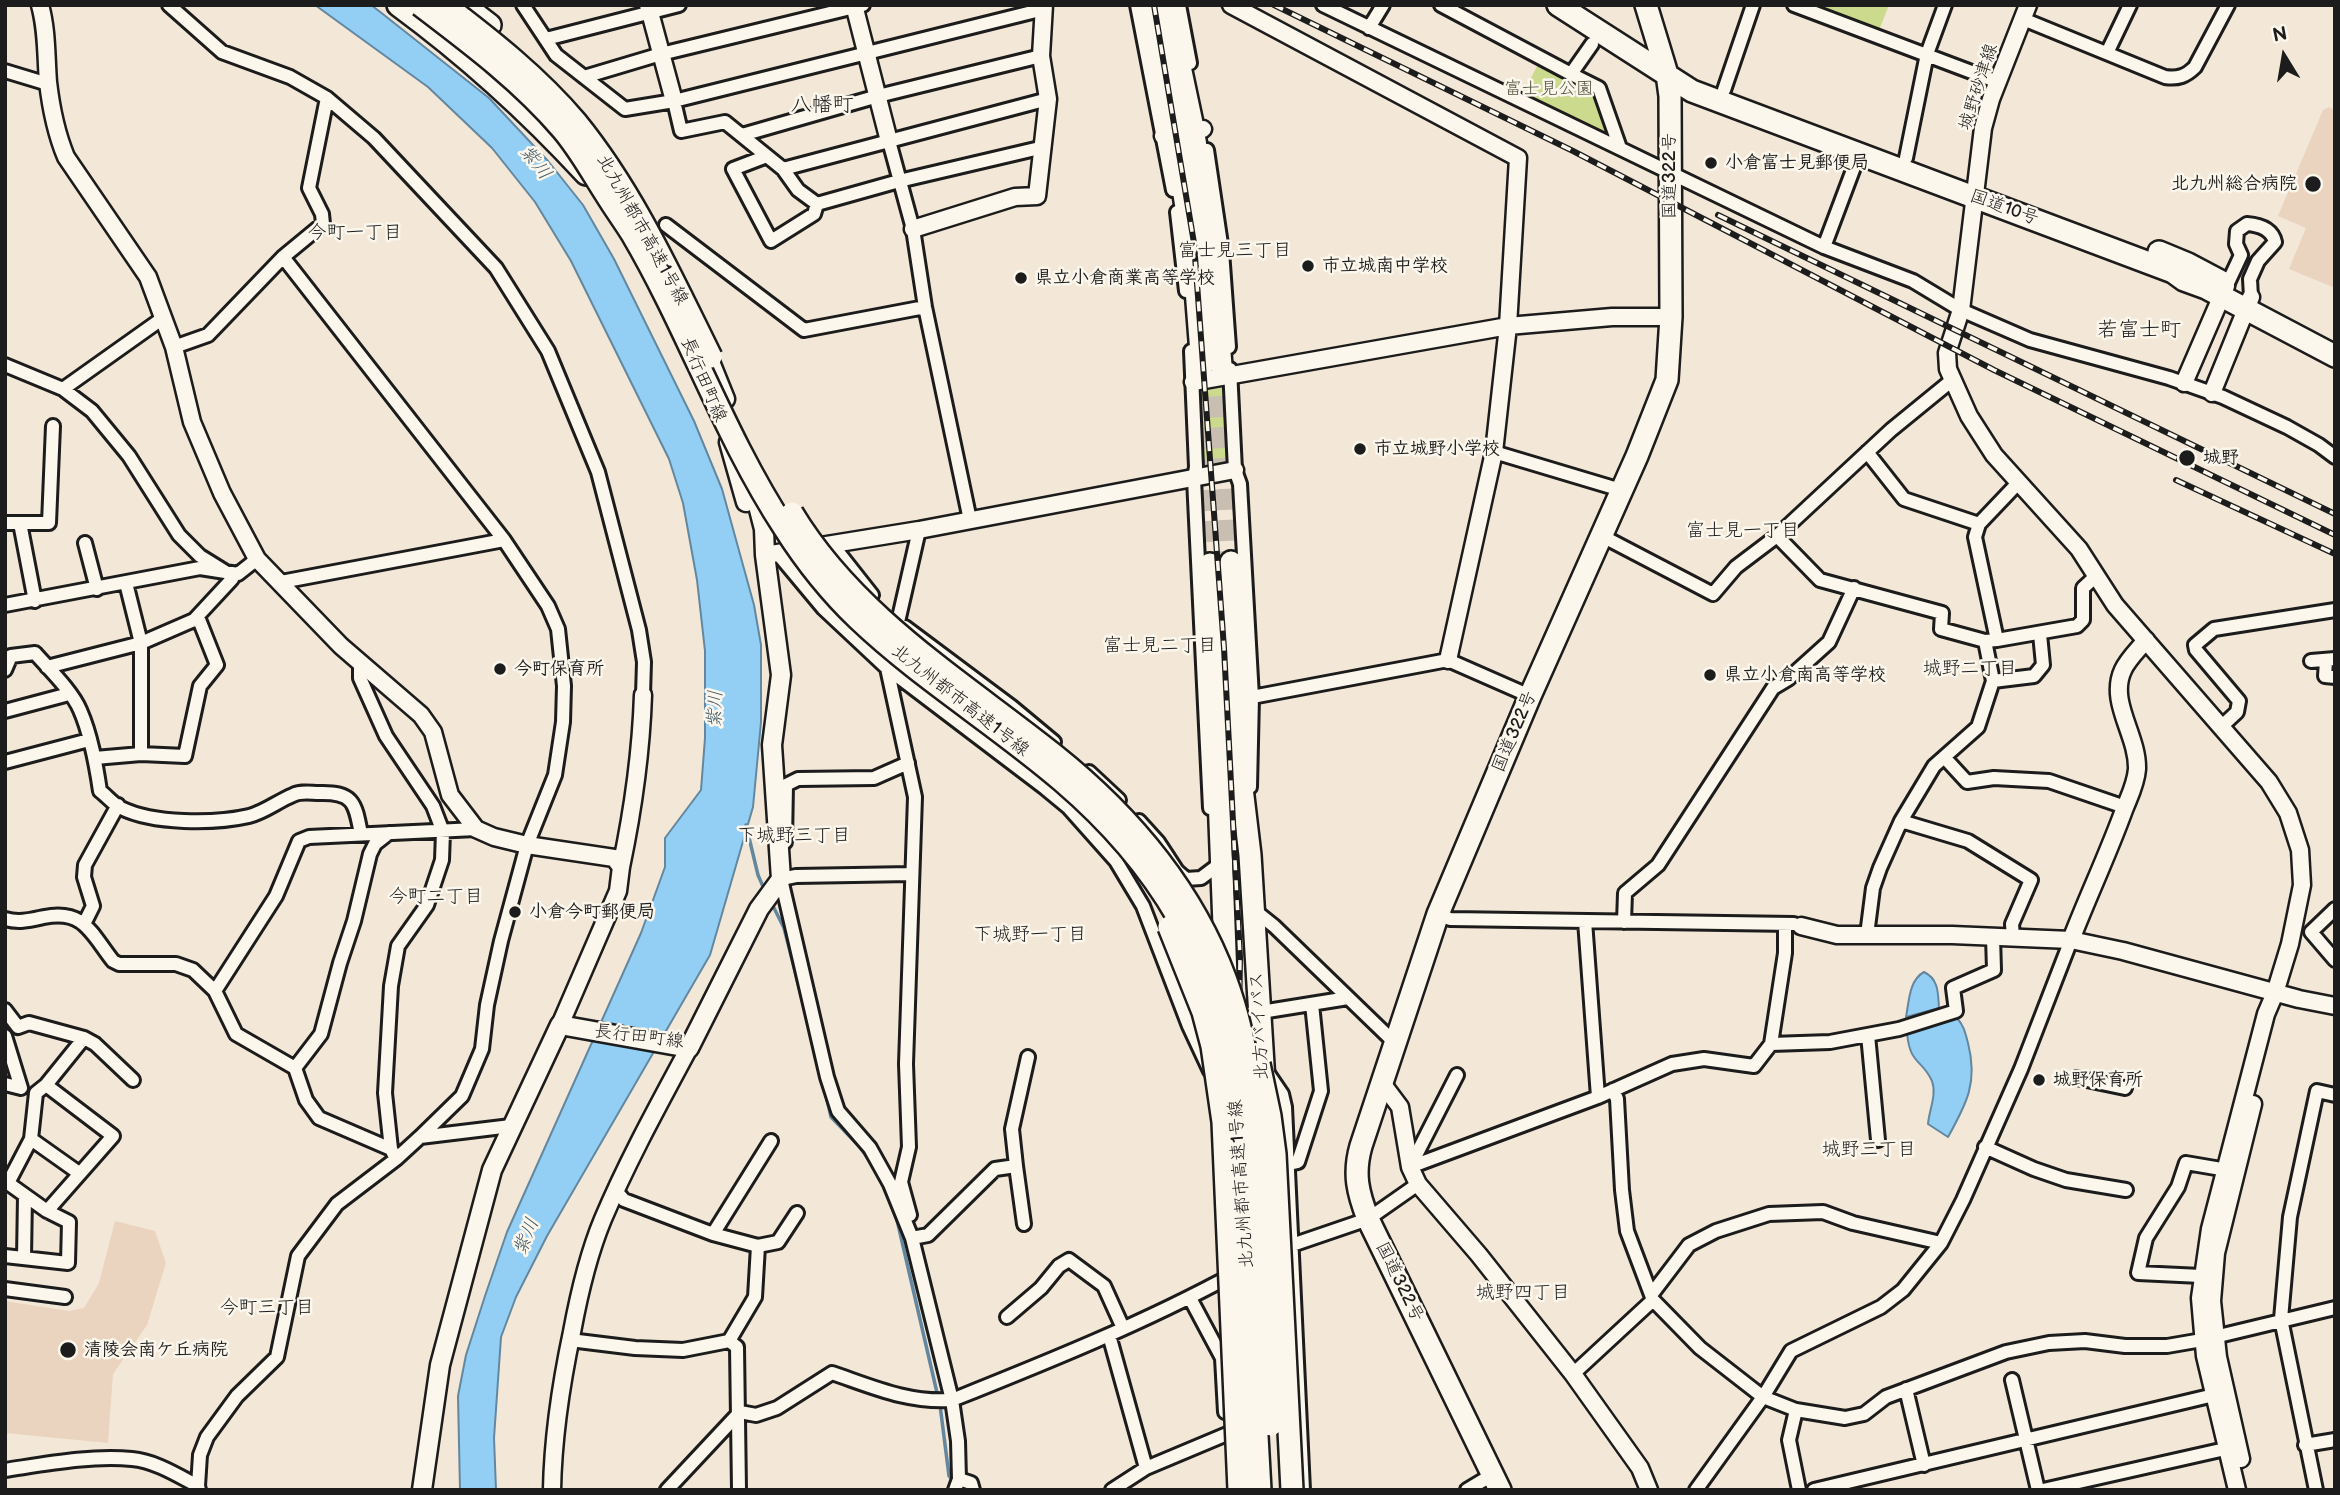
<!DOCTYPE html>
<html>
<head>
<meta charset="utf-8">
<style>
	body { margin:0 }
	#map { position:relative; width:2340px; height:1495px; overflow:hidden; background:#f3e7d8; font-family:"Balsamiq Sans",sans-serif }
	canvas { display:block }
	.frame { position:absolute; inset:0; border:7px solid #1c1c1c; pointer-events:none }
	.north { position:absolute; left:2249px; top:21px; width:70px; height:70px; -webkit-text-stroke:5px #fbf7ec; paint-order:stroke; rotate:349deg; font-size:19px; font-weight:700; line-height:28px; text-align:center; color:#1c1c1c }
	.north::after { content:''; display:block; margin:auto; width:24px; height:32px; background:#1c1c1c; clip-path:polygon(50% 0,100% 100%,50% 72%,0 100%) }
</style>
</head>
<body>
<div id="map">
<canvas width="2340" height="1495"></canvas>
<div class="frame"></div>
<div class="north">N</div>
</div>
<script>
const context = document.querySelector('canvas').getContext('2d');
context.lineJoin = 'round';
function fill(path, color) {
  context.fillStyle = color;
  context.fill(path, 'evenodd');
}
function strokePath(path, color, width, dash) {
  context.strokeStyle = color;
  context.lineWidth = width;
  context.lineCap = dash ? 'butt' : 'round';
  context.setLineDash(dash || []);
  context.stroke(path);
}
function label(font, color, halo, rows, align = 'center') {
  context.font = font + ' "Balsamiq Sans","Klee One",sans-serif';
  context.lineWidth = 5;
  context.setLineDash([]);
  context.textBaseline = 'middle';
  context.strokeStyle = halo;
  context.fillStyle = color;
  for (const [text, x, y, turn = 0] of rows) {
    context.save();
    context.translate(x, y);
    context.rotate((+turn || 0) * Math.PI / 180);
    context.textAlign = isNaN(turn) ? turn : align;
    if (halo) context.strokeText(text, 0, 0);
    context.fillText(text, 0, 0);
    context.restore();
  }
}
fill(new Path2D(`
	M2329,107L2335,110V288L2289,269L2306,228L2278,216L2323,110Z
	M115,1221L155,1231L166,1263L147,1325L113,1374L108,1443L5,1433V1301L69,1311L84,1308L99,1283Z`), '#ead4bf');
fill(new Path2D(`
	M1804,5H1889L1878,33Z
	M1540,60L1598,90L1617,144L1521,98Z
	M1219,383L1226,388L1229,464L1203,470L1199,466L1197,389Z`), '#ccda8d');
const water = new Path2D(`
	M315,5H371L379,11L489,98L548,161L583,205L614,259L694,421L722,489L754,605L761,645V722L753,807L710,955L547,1236L516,1297L501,1337L494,1438L496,1490H460L458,1396L466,1355L485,1296L507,1232L641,933L665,867V838L701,790L705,738V651L697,580L683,503L669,459L571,261L535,202L492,148L428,87Z
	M1924,972C1939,979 1938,994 1939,1008L1906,1017C1909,1002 1909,980 1924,972Z
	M1957,1018C1964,1026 1965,1032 1968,1043C1978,1082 1967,1103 1948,1137L1928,1124C1929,1110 1937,1095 1932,1081C1922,1059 1910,1065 1907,1033Z`);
fill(water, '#93cff4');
strokePath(water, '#63879e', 2);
strokePath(new Path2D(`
	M746,825L758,875L765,891
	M772,904L784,928L815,1050
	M823,1082L831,1117L860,1147L873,1166
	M882,1181L897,1220L938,1397
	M940,1405L949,1476L954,1482`), '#63879e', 3.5);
strokePath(new Path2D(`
	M1221,365L1231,562
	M1202,366L1210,564`), '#c8beb2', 21, [21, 10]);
const street = new Path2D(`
	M169,5L222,52L290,77L327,98L374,138L496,268L548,351L598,472L639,630L644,662L643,695
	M523,5L556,55L625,109L674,101L1044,9
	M1137,5L1173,190
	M1179,5L1190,63
	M1323,5L1824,247
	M1441,5L1571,74L1592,44
	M1794,5L1998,82
	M2023,19L2165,77C2178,79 2186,76 2195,67L2228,5
	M1369,28L1383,5
	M546,39L679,5
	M2107,53L2130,5
	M5,71L48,84
	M1571,74L1599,88L1620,148
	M584,77L661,54L863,5
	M1724,90L1753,5
	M674,101L681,131L725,122L783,169L1048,99
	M742,135L878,96L1041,56
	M889,141L913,229L925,307L970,520
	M1207,150L1222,251L1229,347
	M1859,154L1824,247L1913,281L1961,310L2030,340L2169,378L2223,397L2287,427L2319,445L2335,457
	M767,156L733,169L771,241L814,214L817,204
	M1906,158L1927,54L1945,5
	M783,169L798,190L817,204L899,181L1044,147
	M1177,212L1186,291
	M666,225L804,330L925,307
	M283,257L504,540L548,606L558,629L564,686L563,722L555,775L527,845L501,941L487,1005L482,1049L462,1096L420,1137
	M2227,285L2241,255L2236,244L2237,231L2247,224C2260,225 2272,229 2275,242L2258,261L2250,279L2251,297
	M174,347L208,335L283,257L323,224L322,214L309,188L327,98
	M1191,351L1196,467L1194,479L1210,808
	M5,365L63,389L92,411L129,456L179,535L200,556L229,574
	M1230,369L1235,470L1240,484L1252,697L1250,787
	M63,389L163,318
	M1494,452L1621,490
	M1867,452L1904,499L1979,524
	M5,523H49L53,426
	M20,523L35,601
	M1602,536L1713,594L1736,567L1777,536L1891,430L1951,381
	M1777,536L1820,580L1942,613L1941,629L1985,641L1997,640L1975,537L1979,524L2018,483
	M85,543L97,589
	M831,543L872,595
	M778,554L823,608L887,668L1045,788L1068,807L1116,861L1143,906L1189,1026L1210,1071
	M281,582L504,540
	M126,583L141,643V754
	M5,605L200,568L238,574L257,559
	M898,622L919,530
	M905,627L1012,707L1054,742
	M1997,640L2077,626L2083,620V588L2096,576
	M2311,661L2335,659
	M2326,661L2325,676L2335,677
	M360,663V678L386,736L433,806L443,832L442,860L427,905L398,946L391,986L385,1093L391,1149
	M47,667L141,643L194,620L232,579L229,574
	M887,668L915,797L906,1064L909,1147L901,1182L910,1215
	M5,670L11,656L35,653C49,669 72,691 80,710C91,735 96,764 100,791C107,796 113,804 121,808C153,824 214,824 249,816C265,812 278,801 293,795C300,791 311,793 319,793C354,792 355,803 361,834
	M1993,681L2034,676L2043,665L2040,634
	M1252,697L1448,660L1530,696
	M5,711L69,694
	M2222,726L2237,712L2239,701L2196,650L2195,645L2214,629L2335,610
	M1944,757L1967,782L1994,778L2049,781L2125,807
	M95,758L141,754L185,756L200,686L217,665L198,617
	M5,762L89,740
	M1089,772L1119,800
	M1139,821L1158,842L1177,871L1186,879L1201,878L1221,863L1220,860
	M1901,821L1968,841L2031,880L2012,924L2013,938
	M785,842L786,785L798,779L874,778L908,763
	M911,874L796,876L781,879L827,1077L838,1111L870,1148L890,1184L912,1238L952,1400L958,1441L959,1479L955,1490
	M2335,909L2311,932L2335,960
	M1254,910L1274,926L1395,1043
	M1438,914L1450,919L1794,924
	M5,919C19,923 30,920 44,917C84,909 91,933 113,961L119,964H176L193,970L215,991L236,1034L295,1068L306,1100L319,1118L391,1149L394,1155
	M1585,921L1598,1097
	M1624,922L1625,893L1658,865L1773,688L1788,679L1829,642L1854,588
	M84,924L93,906L84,877L85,865L118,805
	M1867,935L1873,888L1880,868L1901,821L1934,766L1978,727L1993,681L1985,641
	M215,991L276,896L299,841L309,837L476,829
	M5,1010L18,1027L29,1023L84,1038L95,1044L133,1080
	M1230,1017L1348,998
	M1868,1035L1878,1140
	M5,1036L21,1088L5,1084
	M1771,1044L1830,1042L1899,1029L1956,1011L1953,988L1994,970L1993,937
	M295,1068L321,1034L340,963L354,921L370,854L375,844L389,833
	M1265,1069L1282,1094L1285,1107L1303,1490
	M2077,1078L2125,1088
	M46,1085L84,1038
	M1613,1090L1617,1099L1622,1190L1627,1231L1653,1300L1700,1348L1763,1397L1796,1410L1845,1418L1864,1414L1886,1397L2006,1352L2049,1343L2085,1341L2125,1346H2167L2202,1340L2335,1308
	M1985,1147L2034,1169L2066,1180L2126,1190
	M1289,1164L1298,1162L1321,1091L1312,1004
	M1016,1166L1024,1224
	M1410,1167L1598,1097L1672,1064L1704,1059L1754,1066L1771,1044L1785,953V924
	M1410,1167L1457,1075
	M5,1181L47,1211L69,1222L68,1263L5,1256
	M8,1183L31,1139
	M616,1191L624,1200L713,1234L771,1141
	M47,1211L113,1136L46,1085L36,1093L31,1139L79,1173
	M713,1234L758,1246L778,1242L797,1213
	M912,1238L928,1235L995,1169L1016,1166L1012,1129L1028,1057
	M1275,1254L1292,1245L1368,1219L1418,1184
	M24,1258L25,1196
	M2201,1276L2138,1273L2146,1238L2178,1187L2186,1163L2233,1171
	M5,1289L65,1297
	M1651,1295L1689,1245L1716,1231L1769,1214L1823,1212L1853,1223L1941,1243
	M1190,1298L1222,1358L1225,1412
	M1007,1317L1041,1288L1059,1266L1069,1260L1104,1286L1123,1328
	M1109,1335L1146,1468
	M570,1340L635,1348L683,1350L729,1341L737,1347L739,1490
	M729,1341L755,1297L758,1246
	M1573,1374L1653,1300
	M2012,1380L2038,1490
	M1906,1389L1924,1465
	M1796,1410L1789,1440L1799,1490
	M2305,1445L2335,1440
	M5,1470C45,1464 91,1455 132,1459C155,1461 177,1475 198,1486
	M959,1479L971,1483L973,1490
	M199,1490L198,1486L200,1455L207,1437L237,1396L277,1357L298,1256L337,1204L396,1159L420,1137L511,1126
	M667,1490L740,1412L756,1415L777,1408L832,1373C873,1387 908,1403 952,1400C1047,1362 1144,1323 1234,1274
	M1112,1490L1146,1468L1227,1434
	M1467,1490L1492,1475
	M1696,1490L1763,1397L1791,1351L1881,1307L1903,1290L1941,1243L1963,1200L2021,1069L2071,940
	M1814,1490L2214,1395
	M2043,1490L2234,1447
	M2316,1490L2281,1319L2290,1217L2317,1091L2335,1095`);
const secondary = new Path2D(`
	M40,5C47,30 46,56 48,82C51,108 56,133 66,157L148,277L174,347L192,422L222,493L257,559L341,646L421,715L433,732L450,795L476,829L494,837L527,845L614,858L621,867L618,891L560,1025
	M648,5L674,101
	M854,5L889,141
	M1231,5L1518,158L1508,326L1494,452L1448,660
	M2028,5L1991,99L1983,128L1961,310L1947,353L1948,369L1969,416L1994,455L2079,549L2115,605L2269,782L2288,813L2300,850L2302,885L2290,944L2275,993L2266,1014L2210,1229L2200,1298L2205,1356L2237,1490
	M1163,136L1203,129
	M913,229L1015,197L1037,196L1048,99L1041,56L1044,5
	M1193,382L1508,326L1612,317H1671
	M2184,383L2226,286
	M2212,393L2251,297
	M765,555L919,530L1235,470
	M621,867C633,810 641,754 643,695
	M1801,926L1837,935H1952L2071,940L2123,951L2299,999L2335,1006
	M2071,940C2088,896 2108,854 2124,810C2129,797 2136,784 2137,769C2138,735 2108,702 2123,670C2128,659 2138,650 2146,640
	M1382,1083L1400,1107L1410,1167L1418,1184L1479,1255L1573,1374L1640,1468L1649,1490
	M2241,1459L2218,1357L2212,1301L2216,1253L2253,1104
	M552,1490C553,1436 561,1384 572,1332C579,1294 588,1255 603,1219C628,1160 659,1104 689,1048`);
const primary = new Path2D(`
	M704,347L725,399
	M729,442L746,502
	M422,1490L440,1365L492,1170L560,1025L689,1048L759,909L781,879L772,745L781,675L765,555L764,529L752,482`);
const highway = new Path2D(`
	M398,5C466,55 529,112 586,174
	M464,5L490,25
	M1148,5L1173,126
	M1167,5L1192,123
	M1558,5L1692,91L2173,272L2184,280L2206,288L2335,356
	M1195,140L1211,248L1221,365
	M1176,144L1193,251L1202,366
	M2159,252L2188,264L2222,282
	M1231,562L1240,771L1250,855L1264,1081
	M1210,564L1226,977
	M1500,1490L1368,1219C1358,1193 1353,1174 1361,1146L1438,914L1530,696L1637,456L1667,380L1671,317L1670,96L1667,74L1646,5`);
strokePath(street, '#1c1c1c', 18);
strokePath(secondary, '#1c1c1c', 21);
strokePath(primary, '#1c1c1c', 23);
strokePath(highway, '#1c1c1c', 26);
strokePath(street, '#fbf7ec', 12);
strokePath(secondary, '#fbf7ec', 16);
strokePath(primary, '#fbf7ec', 18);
strokePath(highway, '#fbf7ec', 21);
const rail = new Path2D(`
	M1154,5L1194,243L1224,648L1240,957L1239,1026L1254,1490
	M1274,5L1573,151L1994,370L2335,535
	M1718,215L2335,514
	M2176,480L2335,554`);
strokePath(rail, '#1c1c1c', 6);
strokePath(rail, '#fbf7ec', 3.5, [10]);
const highwayBridge = new Path2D(`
	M420,5C470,43 521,81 562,129C580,150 592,173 607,196C615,209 624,221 632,234C688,329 724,436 785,529C806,562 830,592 858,619C921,679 997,725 1062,781C1158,863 1217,960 1235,1086C1242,1136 1244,1188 1246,1238C1251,1322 1255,1406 1260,1490
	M445,5C491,40 538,77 576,122C633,192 671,276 711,357
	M792,513C854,616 960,680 1053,754C1127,813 1191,887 1225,978C1254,1055 1257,1140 1261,1221C1264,1289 1267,1357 1271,1425
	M1169,927L1203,1012L1212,1046L1223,1122L1239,1490
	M1259,1064L1270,1116L1275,1154L1292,1490`);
strokePath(highwayBridge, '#1c1c1c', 26, []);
strokePath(highwayBridge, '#fbf7ec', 21);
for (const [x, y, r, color] of [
	[1711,163,7,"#1c1c1c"],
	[2313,184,9,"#1c1c1c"],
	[1308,266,7,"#1c1c1c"],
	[1021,278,7,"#1c1c1c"],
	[1360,449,7,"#1c1c1c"],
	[2187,458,9,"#1c1c1c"],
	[500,669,7,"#1c1c1c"],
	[1710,675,7,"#1c1c1c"],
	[515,912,7,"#1c1c1c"],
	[2039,1080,7,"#1c1c1c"],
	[68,1350,9,"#1c1c1c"]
]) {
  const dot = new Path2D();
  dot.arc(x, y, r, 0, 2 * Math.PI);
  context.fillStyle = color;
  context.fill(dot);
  strokePath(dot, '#fbf7ec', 2.5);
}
label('18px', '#1c1c1c', '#fbf7ec', [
	["城野砂津線",1979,87,-72],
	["国道322号",1670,176,-90],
	["国道10号",2004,208,20],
	["北九州都市高速1号線",642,230,61],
	["長行田町線",703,380,67],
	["北九州都市高速1号線",960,701,38],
	["国道322号",1515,732,-67],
	["北方バイパス",1260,1026,-93],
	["長行田町線",639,1037,7],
	["北九州都市高速1号線",1242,1184,-94],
	["国道322号",1399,1282,64]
]);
label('18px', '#51553e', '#fbf7ec', [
	["富士見公園",1549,89]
]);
label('bold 18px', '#1c1c1c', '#fbf7ec', [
	["小倉富士見郵便局",1725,163],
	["北九州総合病院",2297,184,"right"],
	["市立城南中学校",1322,266],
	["県立小倉商業高等学校",1035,278],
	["市立城野小学校",1374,449],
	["城野",2203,458],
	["今町保育所",514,669],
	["県立小倉南高等学校",1724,675],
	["小倉今町郵便局",529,912],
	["城野保育所",2053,1080],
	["清陵会南ケ丘病院",84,1350]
], 'left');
label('italic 19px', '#465b68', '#fbf7ec', [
	["紫川",535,163,52],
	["紫川",716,709,-88],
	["紫川",527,1237,-67]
]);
label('19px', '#1c1c1c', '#fbf7ec', [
	["今町一丁目",355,233],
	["富士見三丁目",1235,251],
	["富士見一丁目",1743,531],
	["富士見二丁目",1160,646],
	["城野二丁目",1970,669],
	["下城野三丁目",794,836],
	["今町二丁目",436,897],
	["下城野一丁目",1030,935],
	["城野三丁目",1869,1150],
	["城野四丁目",1523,1293],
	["今町三丁目",267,1308]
]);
label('21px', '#1c1c1c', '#fbf7ec', [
	["八幡町",822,106],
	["若富士町",2139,331]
]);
</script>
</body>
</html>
